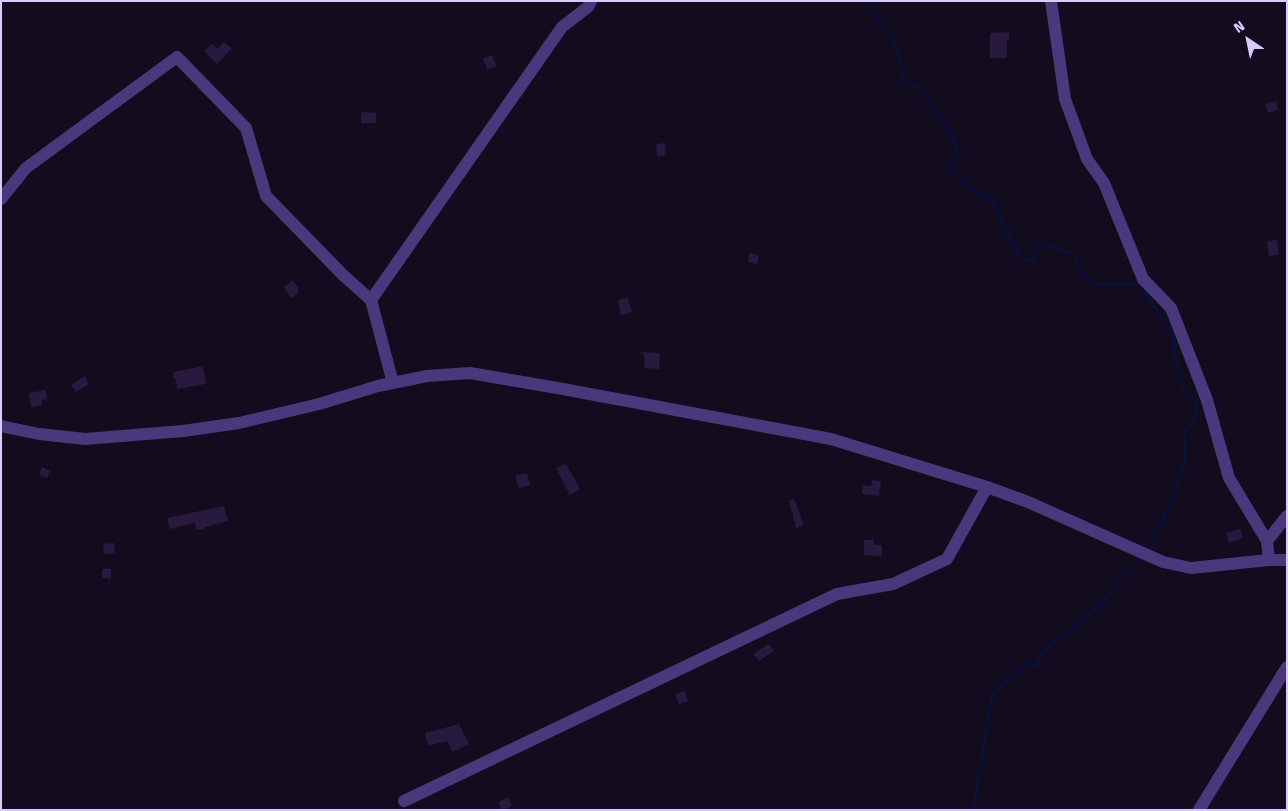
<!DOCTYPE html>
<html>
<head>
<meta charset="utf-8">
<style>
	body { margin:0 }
	#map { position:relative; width:1288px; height:811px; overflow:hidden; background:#130c1e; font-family:"Fira Sans",sans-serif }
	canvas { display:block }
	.frame { position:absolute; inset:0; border:2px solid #dbcafe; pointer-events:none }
	.north { position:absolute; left:1223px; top:15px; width:50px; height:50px; -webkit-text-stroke:4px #130c1e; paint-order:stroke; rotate:326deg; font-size:14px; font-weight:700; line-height:20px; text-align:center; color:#dbcafe }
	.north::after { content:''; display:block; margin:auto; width:18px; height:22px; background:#dbcafe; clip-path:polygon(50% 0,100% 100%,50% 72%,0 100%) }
</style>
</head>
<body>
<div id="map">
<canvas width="1288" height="811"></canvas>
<div class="frame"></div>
<div class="north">N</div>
</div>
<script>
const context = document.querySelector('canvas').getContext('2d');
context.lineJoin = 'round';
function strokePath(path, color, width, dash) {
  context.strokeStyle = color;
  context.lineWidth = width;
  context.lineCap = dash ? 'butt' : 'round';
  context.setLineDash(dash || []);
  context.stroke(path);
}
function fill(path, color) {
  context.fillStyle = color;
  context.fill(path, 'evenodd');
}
strokePath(new Path2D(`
	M865,1C869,14 879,19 887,29C898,45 900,64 904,82L919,87L947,127L960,155L946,165L961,181L980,196L984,195L992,201L1020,258L1033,261L1035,252L1045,243L1075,255L1078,269L1095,284H1141L1150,301L1173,334L1174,351L1184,391L1190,395L1197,406L1194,421L1184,434L1185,460L1175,495L1146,549
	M973,810L992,695L1024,667L1037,665L1042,653L1103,603L1125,571L1136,565L1140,559`), '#091039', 3);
fill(new Path2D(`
	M1009,32V40H1007V58H990V33Z
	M224,42L232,48L217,64L204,51L212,44L217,49Z
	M492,55L497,66L487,70L483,59Z
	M1276,101L1278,110L1268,113L1265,104Z
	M361,112L376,113V123H361Z
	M665,143L666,155L657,156L656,144Z
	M1277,240L1279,255L1269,256L1267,241Z
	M749,253L759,255L757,264L748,262Z
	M293,280L299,288L297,290L299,293L291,298L284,287Z
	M628,297L632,312L621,315L618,300Z
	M642,352L660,353L659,369L644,368L645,359Z
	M203,366L206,384L177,389L176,379H174L173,372Z
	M85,376L89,384L76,392L71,385Z
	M46,390L47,399L41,400L42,405L31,407L29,393Z
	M566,464L580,489L570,495L556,468Z
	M42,467L50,471L47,478L39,475Z
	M527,473L530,485L519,488L515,476Z
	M872,480L881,481L879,496L862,494L863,485L871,486Z
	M794,499L804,525L796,528L789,500Z
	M224,506L228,521L205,527V529L196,530L195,523L170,529L167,518Z
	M1240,529L1243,538L1229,543L1226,533Z
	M864,540H874V545H882V556L864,555Z
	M114,543L115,553L104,554L103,544Z
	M102,569H111V579L102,578Z
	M769,644L774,651L759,661L753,654Z
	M685,691L688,701L679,704L675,694Z
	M459,724L469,744L453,752L447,741L428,746L425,733Z
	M508,797L512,806L502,810L498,802Z`), '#28193e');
strokePath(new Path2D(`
	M1051,1L1065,99L1087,159L1104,183L1143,279L1171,308L1207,400L1229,478L1267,541
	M1,199L26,168L177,57L246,128L266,196L343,275L371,300
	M393,383L371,300L562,27L588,7L591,1
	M1,426L39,434L85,439L183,431L239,423L319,404L378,386L427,376L470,373L563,389L831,439L987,487L1028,502L1163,562L1191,568L1269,560H1287
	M1269,560L1267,541L1287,516
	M404,801L837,594L893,584L947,559L987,487
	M1199,810L1287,667`), '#49387c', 12);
</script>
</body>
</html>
